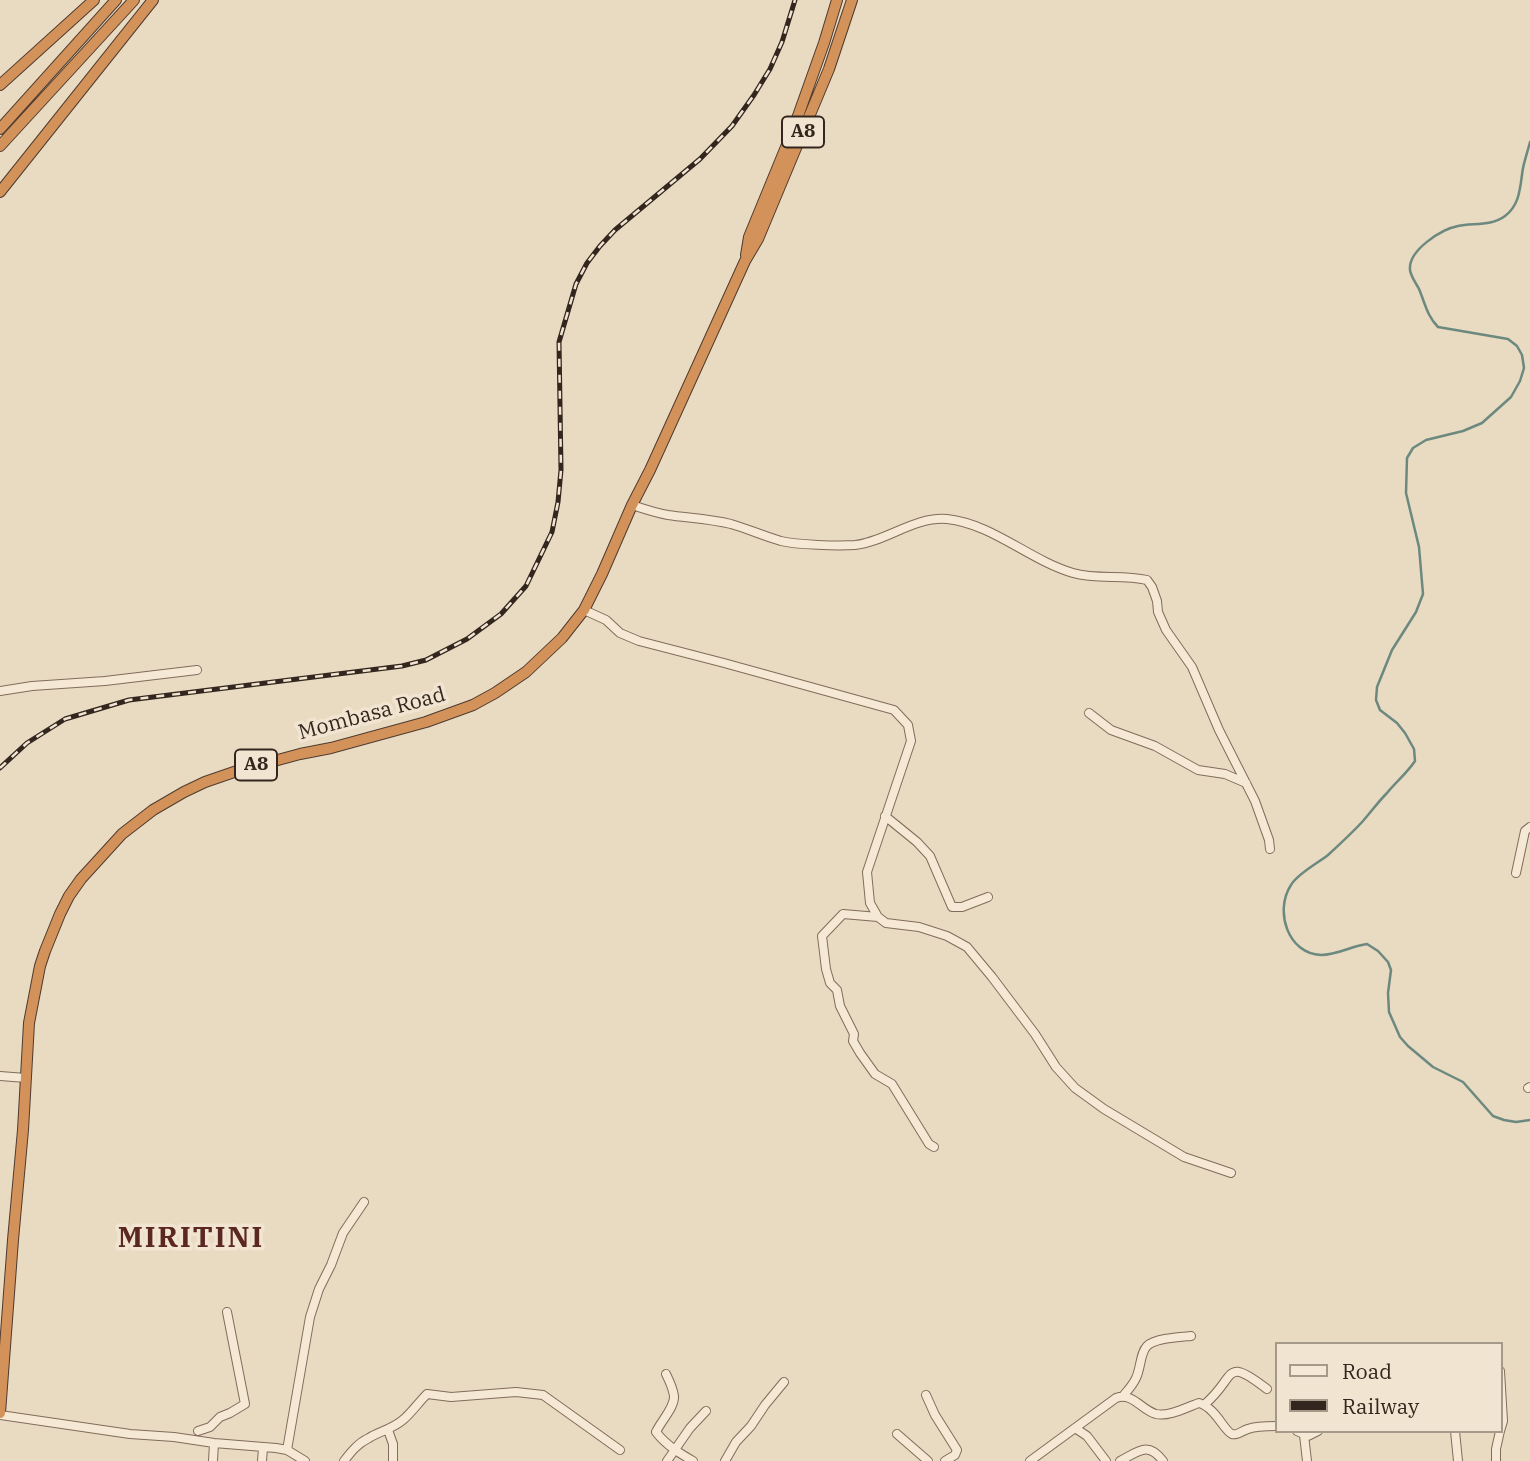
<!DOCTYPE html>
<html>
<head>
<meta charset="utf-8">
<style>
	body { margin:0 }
	#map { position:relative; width:1530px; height:1461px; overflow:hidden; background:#e9dac2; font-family:"IBM Plex Serif",serif }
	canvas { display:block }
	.legend { position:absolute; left:1275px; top:1342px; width:228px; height:91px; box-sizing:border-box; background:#f1e5d1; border:2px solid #a59989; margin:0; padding:9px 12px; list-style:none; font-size:21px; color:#32261e }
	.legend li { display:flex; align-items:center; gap:14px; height:35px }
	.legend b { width:35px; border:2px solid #a59989 }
</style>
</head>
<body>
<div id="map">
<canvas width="1530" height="1461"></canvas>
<ul class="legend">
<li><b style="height:9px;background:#f5e8d4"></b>Road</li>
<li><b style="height:9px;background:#32261e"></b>Railway</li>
</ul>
</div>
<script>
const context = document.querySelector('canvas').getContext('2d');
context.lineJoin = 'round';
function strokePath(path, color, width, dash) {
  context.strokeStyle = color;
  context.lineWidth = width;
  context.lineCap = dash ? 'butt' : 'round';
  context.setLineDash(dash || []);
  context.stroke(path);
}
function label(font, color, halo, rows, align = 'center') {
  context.font = font + ' "IBM Plex Serif",serif';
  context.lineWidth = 7;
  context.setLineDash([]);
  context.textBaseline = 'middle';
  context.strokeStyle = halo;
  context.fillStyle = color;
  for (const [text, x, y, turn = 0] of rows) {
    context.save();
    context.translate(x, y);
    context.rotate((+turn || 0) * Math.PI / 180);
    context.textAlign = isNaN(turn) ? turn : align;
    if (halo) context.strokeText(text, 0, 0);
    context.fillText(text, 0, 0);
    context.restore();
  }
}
strokePath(new Path2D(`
	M1530,142C1528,150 1525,159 1523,168C1520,185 1521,204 1505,216C1492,226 1474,223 1458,226C1442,229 1408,250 1410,270C1411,277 1416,283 1419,289C1425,303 1427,316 1438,327L1508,339L1517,346L1522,355L1524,368L1520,381L1511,397L1482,423L1463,431L1426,440L1413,448L1407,458L1406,493L1419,547L1423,594L1416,612L1392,650L1377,687L1376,700L1380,710L1397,723L1405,733L1414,749L1415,761C1407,773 1396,782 1387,793C1378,802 1371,812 1363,821C1352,833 1340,844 1328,855C1318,863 1297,874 1291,885C1274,911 1288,954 1321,955C1338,955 1351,946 1367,944L1378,951L1388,962L1391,970L1388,993L1389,1012L1400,1037L1408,1046L1433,1067L1463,1082L1493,1116L1504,1120L1516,1122L1530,1120`), '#6c897f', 2.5);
const minor = new Path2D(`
	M632,505C644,509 656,513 668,515C689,518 710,519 731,524C748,529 764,536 781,541C797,545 838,546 855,545C885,542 915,516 947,519C993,524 1029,560 1073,573C1097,580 1123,574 1147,580L1152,587L1157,601L1158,612L1166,630L1192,667L1219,730L1255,801L1269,840L1270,849
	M584,610L606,620L620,633L639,641L724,663L894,710L908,725L911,741L867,872L870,903L878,917L886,923L919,927L947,936L967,947L992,977L1035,1034L1056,1067L1075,1088L1104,1109L1184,1157L1231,1173
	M0,691L32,686L105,681L197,670
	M1089,713L1111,730L1155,746L1198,770L1225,774L1246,783
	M885,816L917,842L930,856L952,907H962L988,897
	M1516,873L1525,831L1530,827
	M878,917L843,914L822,936L826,969L830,983L837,990L840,1006L854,1034L853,1041L860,1053L875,1074L892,1084L929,1144L934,1147
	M0,1076L26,1078
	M1528,1088L1530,1087
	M1500,1371L1503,1421L1500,1431
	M666,1374C669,1380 673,1389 674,1396C675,1407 661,1421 656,1432C666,1445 679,1453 693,1461
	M926,1395L935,1415L957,1450L955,1455L945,1461
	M1123,1396C1128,1390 1133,1385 1136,1378C1141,1368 1140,1353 1147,1346C1155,1338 1180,1337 1191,1336
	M1205,1404C1237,1377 1223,1355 1267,1389
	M0,1415L130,1434L174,1437L214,1443L276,1448L287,1450L305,1461
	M1075,1428L1116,1398C1133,1392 1141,1410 1156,1414C1169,1417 1187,1407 1199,1403C1216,1408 1224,1431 1232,1434C1237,1436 1243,1430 1248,1429C1256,1426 1267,1426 1276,1426
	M388,1430L393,1444V1461
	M198,1431L210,1427L220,1417L230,1413L245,1404L227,1312
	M1297,1431L1308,1436L1318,1431
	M1455,1431L1458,1461
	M897,1434L928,1461
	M1304,1435L1307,1461
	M287,1450L310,1317L319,1289L331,1265L343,1233L364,1202
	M213,1461L214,1443
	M262,1461L263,1448
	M344,1461C351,1452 358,1443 369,1438C380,1431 393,1429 404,1419C412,1412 419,1402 427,1394L451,1397L516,1392L543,1395L620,1450
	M667,1461L690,1428L706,1411
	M725,1461L736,1442L751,1426L765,1405L784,1382
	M1030,1461L1075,1428L1087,1436L1106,1461
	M1120,1461C1139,1451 1148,1441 1163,1461
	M1496,1461V1449L1500,1431`);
const highway = new Path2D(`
	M0,85L94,0
	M0,129L116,0
	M0,146L134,0
	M0,192L153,0
	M746,255L749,237L793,130L824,43L837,0
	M0,1413L13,1240L23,1130L29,1023L40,966L45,951L60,914L69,896L81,879L122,834L153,810L184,792L205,782L237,771L300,754L331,748L426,722L473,705L495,693L526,672L562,638L584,610L602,574L632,505L650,470L745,261L758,239L829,69L852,0`);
strokePath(minor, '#816c5b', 10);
strokePath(highway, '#4f3b2f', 12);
strokePath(minor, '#f5e8d4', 8);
strokePath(highway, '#d2925a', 10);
const rail = new Path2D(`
	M0,768L27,743L65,719L129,700L402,666L426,660L467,639L501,614L526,586L552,532L558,502L561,470L559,342L576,284L587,263L600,246L615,230L700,159L732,126L754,95L770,69L782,42L795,0`);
strokePath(rail, '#32261e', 5);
strokePath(rail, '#f1e5d1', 2.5, [8]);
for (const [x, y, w] of [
	[803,132,42],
	[256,765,42]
]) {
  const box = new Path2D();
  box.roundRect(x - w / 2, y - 15.5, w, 31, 5);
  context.fillStyle = '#f1e5d1';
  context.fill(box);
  strokePath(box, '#32261e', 2);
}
label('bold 19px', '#32261e', null, [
	["A8",803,132],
	["A8",256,765]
]);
label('21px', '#32261e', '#f1e5d1', [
	["Mombasa Road",372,714,-15]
]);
context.letterSpacing = '2px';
label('bold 28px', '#5b2821', '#f1e5d1', [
	["MIRITINI",191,1239]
]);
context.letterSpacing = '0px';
</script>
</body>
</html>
